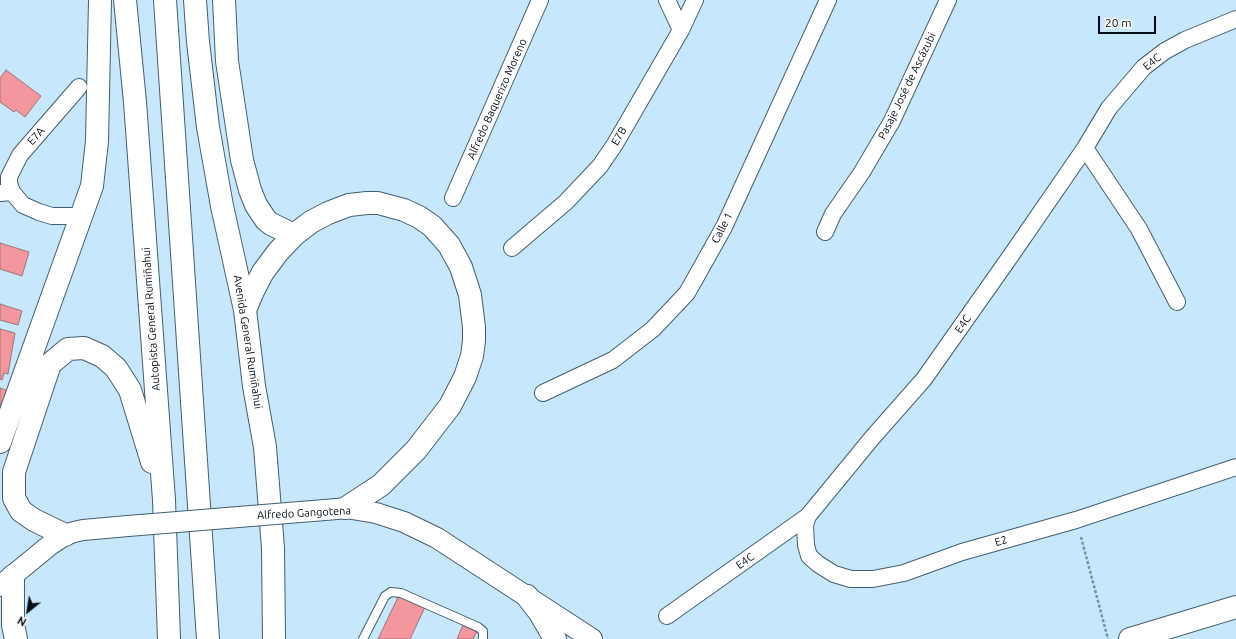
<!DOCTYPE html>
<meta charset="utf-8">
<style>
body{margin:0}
#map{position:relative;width:1236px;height:639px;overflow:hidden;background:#c6e7fc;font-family:Ubuntu,sans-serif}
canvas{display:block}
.north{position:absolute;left:8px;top:591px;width:40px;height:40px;-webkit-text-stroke:3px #fff;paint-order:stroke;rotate:210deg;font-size:11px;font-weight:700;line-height:16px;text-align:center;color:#040e15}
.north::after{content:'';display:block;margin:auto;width:14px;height:18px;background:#040e15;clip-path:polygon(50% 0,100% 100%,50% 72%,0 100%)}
.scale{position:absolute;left:1098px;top:16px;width:58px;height:18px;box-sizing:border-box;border:2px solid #040e15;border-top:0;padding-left:5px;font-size:12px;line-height:14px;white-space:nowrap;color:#040e15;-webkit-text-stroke:3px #fff;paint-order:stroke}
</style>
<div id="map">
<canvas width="1236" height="639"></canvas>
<div class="north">N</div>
<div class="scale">20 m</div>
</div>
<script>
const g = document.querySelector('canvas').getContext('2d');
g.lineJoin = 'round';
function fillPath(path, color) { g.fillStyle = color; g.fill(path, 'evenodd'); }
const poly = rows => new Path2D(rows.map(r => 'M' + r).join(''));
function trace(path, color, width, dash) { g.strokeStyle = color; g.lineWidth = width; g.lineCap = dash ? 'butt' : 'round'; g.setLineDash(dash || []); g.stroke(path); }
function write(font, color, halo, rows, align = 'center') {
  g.font = font + ' Ubuntu,sans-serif'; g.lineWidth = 4; g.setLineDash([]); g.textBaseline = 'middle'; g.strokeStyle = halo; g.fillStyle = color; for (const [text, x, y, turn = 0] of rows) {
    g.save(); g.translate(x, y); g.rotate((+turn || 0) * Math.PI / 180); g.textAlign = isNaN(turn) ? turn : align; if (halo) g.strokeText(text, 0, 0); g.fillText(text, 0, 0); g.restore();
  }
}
const building = poly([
 [6,70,41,96,25,117,16,110,14,112,0,102,0,78,6,70],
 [0,243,29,252,22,276,0,269,0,243],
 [0,304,22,311,18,325,0,320,0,304],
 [0,329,15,333,8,374,4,373,2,380,0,379,0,329],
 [0,388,11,392,0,415,0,388],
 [399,595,425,607,410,639,378,639,399,595],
 [463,625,477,632,473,639,457,639,463,625]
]);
fillPath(building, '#f4969d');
trace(building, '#997677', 1);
const service = poly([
 [363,639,385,596,391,592,401,593,478,627,483,631,483,639]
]);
const minor = poly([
 [667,0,681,30],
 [1085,148,1139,229,1177,302],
 [12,192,9,183,9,177,20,155,79,87],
 [0,193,12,192,23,205,39,212,52,216,81,216],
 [453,198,540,0],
 [825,232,833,214,862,172,892,121,948,0],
 [512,248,566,202,600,166,615,144,681,30,695,0],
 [543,393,613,360,653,329,687,293,724,227,828,0],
 [808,516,805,525,806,545,809,556,818,564,834,574,851,579,873,579,904,573,962,552,1076,520,1236,467],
 [667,616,808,516,872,438,924,379,1012,254,1085,148,1109,108,1144,67,1165,51,1185,40,1236,19]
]);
const tertiary = poly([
 [337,509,346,508,376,513,404,522,437,538,592,639],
 [0,586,50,545,65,535,74,532,83,530,128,526]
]);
const secondary = poly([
 [527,596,540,613,555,639],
 [1130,639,1236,607]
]);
const primary = poly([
 [195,0,198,42,208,127,222,206,245,310,254,386,265,447,273,548,274,639],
 [224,0,227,61,242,160,250,190,256,205,266,220,271,224,294,235],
 [245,310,253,291,263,272,278,252,294,235,311,222,328,213,349,205,367,203,378,203,404,210,419,217,432,226,449,245,461,267,470,295,474,327,474,341,472,356,465,377,450,406,416,450,381,485,346,508]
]);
const trunk = poly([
 [125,0,135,102,164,500,169,639],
 [165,0,208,639],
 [0,442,92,186,97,141,100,0],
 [65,535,34,520,21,511,14,498,14,472,50,364,68,349,84,348,102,356,116,368,130,390,152,462],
 [13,576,13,625,16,639]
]);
trace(service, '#425f71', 10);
trace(minor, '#425f71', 18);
trace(tertiary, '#425f71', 22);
trace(secondary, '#425f71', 24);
trace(primary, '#425f71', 24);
trace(trunk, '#425f71', 24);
trace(poly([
 [1081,537,1108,639]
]), '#7a91a1', 2.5, [3, 2]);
trace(service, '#fff', 8);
trace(minor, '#fff', 16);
trace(tertiary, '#fff', 20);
trace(secondary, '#fff', 22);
trace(primary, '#fff', 22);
trace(trunk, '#fff', 22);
const tertiaryBridge = poly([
 [128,526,337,509]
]);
trace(tertiaryBridge, '#425f71', 22, []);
trace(tertiaryBridge, '#fff', 20);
write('11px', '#040e15', '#fff', [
 ["E4C",1152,62,-39],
 ["Pasaje José de Ascázubi",907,86,-64],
 ["Alfredo Baquerizo Moreno",497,99,-66],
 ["E7A",36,136,-49],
 ["E7B",619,136,-59],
 ["Calle 1",722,228,-63],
 ["Autopista General Rumiñahui",151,319,-94],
 ["E4C",963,324,-55],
 ["Avenida General Rumiñahui",248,342,81],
 ["Alfredo Gangotena",304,513,-3],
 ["E2",1001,541,-16],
 ["E4C",745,561,-35]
]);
</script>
